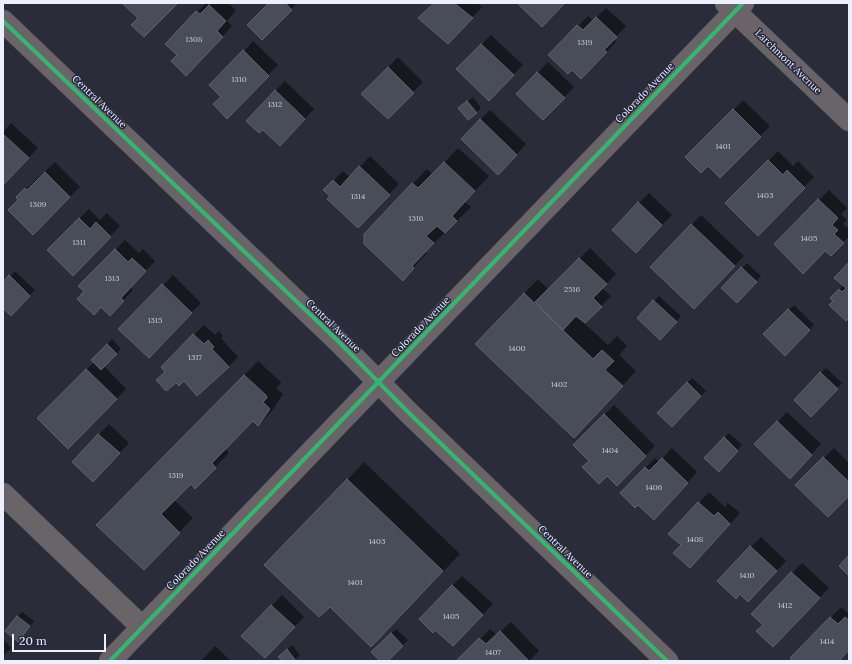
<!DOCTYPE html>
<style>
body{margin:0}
#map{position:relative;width:852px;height:664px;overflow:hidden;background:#2a2d39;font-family:Lora,serif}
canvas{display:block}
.frame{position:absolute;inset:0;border:4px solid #edf0fc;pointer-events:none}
.scale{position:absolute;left:12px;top:634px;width:94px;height:18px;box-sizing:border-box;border:2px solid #edf0fc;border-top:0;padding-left:5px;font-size:12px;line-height:14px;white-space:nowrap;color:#edf0fc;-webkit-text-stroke:3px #24293f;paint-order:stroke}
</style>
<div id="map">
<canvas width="852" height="664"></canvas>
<div class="frame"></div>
<div class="scale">20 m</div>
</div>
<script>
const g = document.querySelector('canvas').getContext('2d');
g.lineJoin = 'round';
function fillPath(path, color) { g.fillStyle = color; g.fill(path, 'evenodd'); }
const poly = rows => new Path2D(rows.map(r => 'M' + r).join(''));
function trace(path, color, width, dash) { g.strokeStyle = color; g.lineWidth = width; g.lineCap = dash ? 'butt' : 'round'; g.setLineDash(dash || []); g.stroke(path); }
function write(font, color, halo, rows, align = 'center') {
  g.font = font + ' Lora,serif'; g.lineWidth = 3; g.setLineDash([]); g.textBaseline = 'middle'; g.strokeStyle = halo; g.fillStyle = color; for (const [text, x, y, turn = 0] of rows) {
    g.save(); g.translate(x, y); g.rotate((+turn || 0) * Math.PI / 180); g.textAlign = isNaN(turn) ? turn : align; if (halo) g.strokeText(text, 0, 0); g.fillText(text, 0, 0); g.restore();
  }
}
fillPath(poly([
 [206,3,210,5,212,3,228,3,236,10,227,21,232,26,196,65,178,55,197,12],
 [270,3,296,4,262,39],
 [435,3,477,3,482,7,448,43],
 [606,8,626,26,614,39,616,42,591,68,572,68,549,55,588,16,593,21],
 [491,35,523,65,489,99,457,69],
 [253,41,278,65,227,117,222,97,244,51],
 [398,57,423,82,388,118,362,94],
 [548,62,574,87,543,119,518,94],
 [285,81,314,109,290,135,275,91],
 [473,97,481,108,476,113,459,108],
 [743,100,770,126,720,176,708,165,687,157],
 [490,110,526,144,508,164,480,120],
 [11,123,38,148,3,184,3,132],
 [458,148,489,176,465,202,471,207,425,252,427,253,403,279,365,234,427,169,433,175],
 [778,151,793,166,798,161,814,177,758,234,726,203],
 [370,156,399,184,368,216,333,181,343,171,350,177],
 [55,162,80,187,33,233,17,197],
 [829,190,847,208,841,214,847,220,843,224,849,229,849,236,831,255,825,250,775,244],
 [649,193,672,215,646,241,639,203],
 [89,209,100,220,107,213,120,226,73,274,48,250],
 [701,215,744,256,704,298,691,225],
 [125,240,139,253,143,249,155,261,130,287,133,290,110,315,80,286],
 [590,248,616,274,602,288,611,296,584,323,608,345,617,336,627,346,619,355,636,371,588,423,476,344,538,279,549,290],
 [747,263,761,276,737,301,723,288],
 [849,264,849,317,831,298,844,285],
 [15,271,35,290,11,315,3,307,3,283],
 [173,275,201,303,149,356,120,329],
 [659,296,681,316,665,334,638,318],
 [794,305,814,325,785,354,765,334],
 [204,325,215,335,219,331,223,336,221,338,238,357,228,367,184,380,166,372,162,367],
 [112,339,121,349,104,366,126,389,68,448,39,418,94,362,92,360],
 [258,361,280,381,281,383,276,388,283,394,272,411,258,425,253,420,225,448,229,453,195,487,191,483,174,500,193,518,144,568,97,525],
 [826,368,842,383,811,416,795,400],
 [692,378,706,391,672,426,659,413],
 [614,405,655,446,617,484,574,445],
 [787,412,821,444,800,467,756,444],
 [109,424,129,443,103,471,73,462],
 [729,433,742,445,719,470,705,458],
 [672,448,697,472,664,509,638,504,621,493,655,458,659,462],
 [834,448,849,463,849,495,797,485],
 [364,462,460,554,388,628,330,606,347,480],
 [709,492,725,507,728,503,740,513,700,557,670,534],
 [761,537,786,561,758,591,740,593,751,547],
 [802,563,829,588,783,636,764,625,752,614],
 [462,576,493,604,453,645,452,586],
 [282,595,304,617,275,647,243,636],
 [841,607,849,614,849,649,838,661,794,661,791,658],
 [22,612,34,621,23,635,17,617],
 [511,622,539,651,529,661,458,661,490,629,497,635],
 [396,629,408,640,387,661,381,661,372,652],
 [3,639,11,648,3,656],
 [292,645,300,655,293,661,283,661,284,652],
 [215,646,231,661,201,661]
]), '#0007');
const building = poly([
 [125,3,178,3,144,37,131,25,138,18,123,4,125,3],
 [269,3,285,3,292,10,262,40,247,25,269,3],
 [434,3,454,3,473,18,448,44,418,18,434,3],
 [517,3,565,3,542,27,517,3],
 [209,5,226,21,217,31,223,37,186,76,171,61,177,55,165,44,196,11,200,14,209,5],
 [596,17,617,37,604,50,607,52,581,79,572,70,568,74,548,55,577,25,583,30,596,17],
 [481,44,514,75,489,101,456,69,481,44],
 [243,50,269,76,227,119,213,104,221,97,209,85,243,50],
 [388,67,414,93,388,119,361,94,388,67],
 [537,72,565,98,543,120,516,94,537,72],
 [275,90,305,119,280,146,263,130,259,133,246,121,275,90],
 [467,101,477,113,468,120,458,108,467,101],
 [733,109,761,137,720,178,708,166,701,173,685,157,733,109],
 [480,119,517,155,498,175,461,139,480,119],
 [3,134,29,158,3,185,3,134],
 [768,160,783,175,787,170,805,188,758,236,725,203,768,160],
 [444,162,475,191,452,216,457,221,445,233,437,226,426,236,434,243,412,266,414,268,403,281,364,244,364,234,412,183,418,188,444,162],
 [359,166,390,195,358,228,327,199,330,196,323,190,333,180,340,187,359,166],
 [45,172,70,197,33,235,8,210,18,200,16,197,25,188,27,190,45,172],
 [818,199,838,218,832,225,838,230,834,234,844,243,831,256,825,251,803,274,774,244,818,199],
 [638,202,662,225,636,253,612,230,638,202],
 [79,218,90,229,96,222,111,237,73,276,47,250,79,218],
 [691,224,735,266,694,309,650,267,691,224],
 [115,249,128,262,132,258,146,271,121,298,124,301,110,316,101,307,94,315,77,299,84,291,78,286,115,249],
 [579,258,607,284,593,298,602,307,585,323,576,316,563,330,535,302,579,258],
 [849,262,849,318,846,321,829,305,833,301,830,298,839,289,842,292,846,288,834,278,849,262],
 [741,267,757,282,737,303,721,288,741,267],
 [9,275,30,296,11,316,3,308,3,282,9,275],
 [162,284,192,313,149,358,118,329,162,284],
 [524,293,593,359,602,350,614,361,605,370,623,386,574,438,475,344,524,293],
 [653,300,677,322,660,340,637,318,653,300],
 [788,309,810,330,785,356,763,334,788,309],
 [193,334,204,344,208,340,214,347,212,349,229,367,197,396,184,381,179,386,176,383,166,391,156,380,165,372,161,367,193,334],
 [107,344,117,354,101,370,91,360,107,344],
 [86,369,117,399,68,449,37,418,86,369],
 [820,372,838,389,811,417,794,400,820,372],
 [244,375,266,395,267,398,263,402,270,409,258,426,253,421,212,463,216,468,195,489,191,484,161,514,180,533,144,570,96,525,244,375],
 [687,382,701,396,672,427,657,413,687,382],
 [604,414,646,456,617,486,607,476,599,484,582,467,589,461,573,445,604,414],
 [777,421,812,455,790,479,754,444,777,421],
 [98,434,120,453,93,482,72,462,98,434],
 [724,437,738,451,719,472,704,458,724,437],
 [823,457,849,482,849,496,828,517,795,485,823,457],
 [662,458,688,483,654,520,638,505,635,508,620,493,645,467,649,471,662,458],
 [347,479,443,571,371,647,330,607,319,617,264,565,347,479],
 [698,502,714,516,718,512,730,524,690,568,673,553,681,545,668,534,698,502],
 [750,546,777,571,748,602,740,594,736,599,717,581,750,546],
 [849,555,849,576,839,566,849,555],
 [791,572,820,598,773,647,756,631,763,625,751,614,791,572],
 [452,585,483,615,453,646,435,630,433,633,419,619,452,585],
 [271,605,295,627,265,658,241,636,271,605],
 [17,616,30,626,18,642,5,631,17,616],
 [830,617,838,624,845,617,849,620,849,650,839,661,793,661,790,658,830,617],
 [500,631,529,661,456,661,479,638,486,644,500,631],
 [391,633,403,646,388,661,380,661,371,652,391,633],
 [287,649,296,661,282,661,278,657,287,649]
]);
fillPath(building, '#494c59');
trace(building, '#60636e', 1);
const minor = poly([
 [726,3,849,120],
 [3,21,339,342,409,413,667,661],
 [3,494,142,627],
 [110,661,743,3]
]);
trace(minor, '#474953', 23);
trace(minor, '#6a6468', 22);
trace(poly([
 [3,21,339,342,409,413,667,661],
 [110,661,743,3]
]), '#33b770', 4);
write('8px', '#c4c7d3', null, [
 ["1308",194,40],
 ["1319",585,43],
 ["1310",239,80],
 ["1312",275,105],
 ["1401",723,147],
 ["1403",765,196],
 ["1314",358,197],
 ["1309",38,205],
 ["1316",416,219],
 ["1405",809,239],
 ["1311",79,243],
 ["1313",112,279],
 ["2516",572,290],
 ["1315",155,321],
 ["1400",517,349],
 ["1317",195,358],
 ["1402",559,385],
 ["1404",610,451],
 ["1319",176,476],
 ["1406",654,488],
 ["1408",695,540],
 ["1403",377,542],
 ["1410",747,576],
 ["1401",355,583],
 ["1412",785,606],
 ["1405",451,617],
 ["1414",827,642],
 ["1407",493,653]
]);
write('10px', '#edf0fc', '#24293f', [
 ["Larchmont Avenue",788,62,44],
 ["Colorado Avenue",645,93,-46],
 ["Central Avenue",99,102,44],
 ["Central Avenue",333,326,44],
 ["Colorado Avenue",421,327,-46],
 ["Central Avenue",565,552,44],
 ["Colorado Avenue",196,560,-46]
]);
</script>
